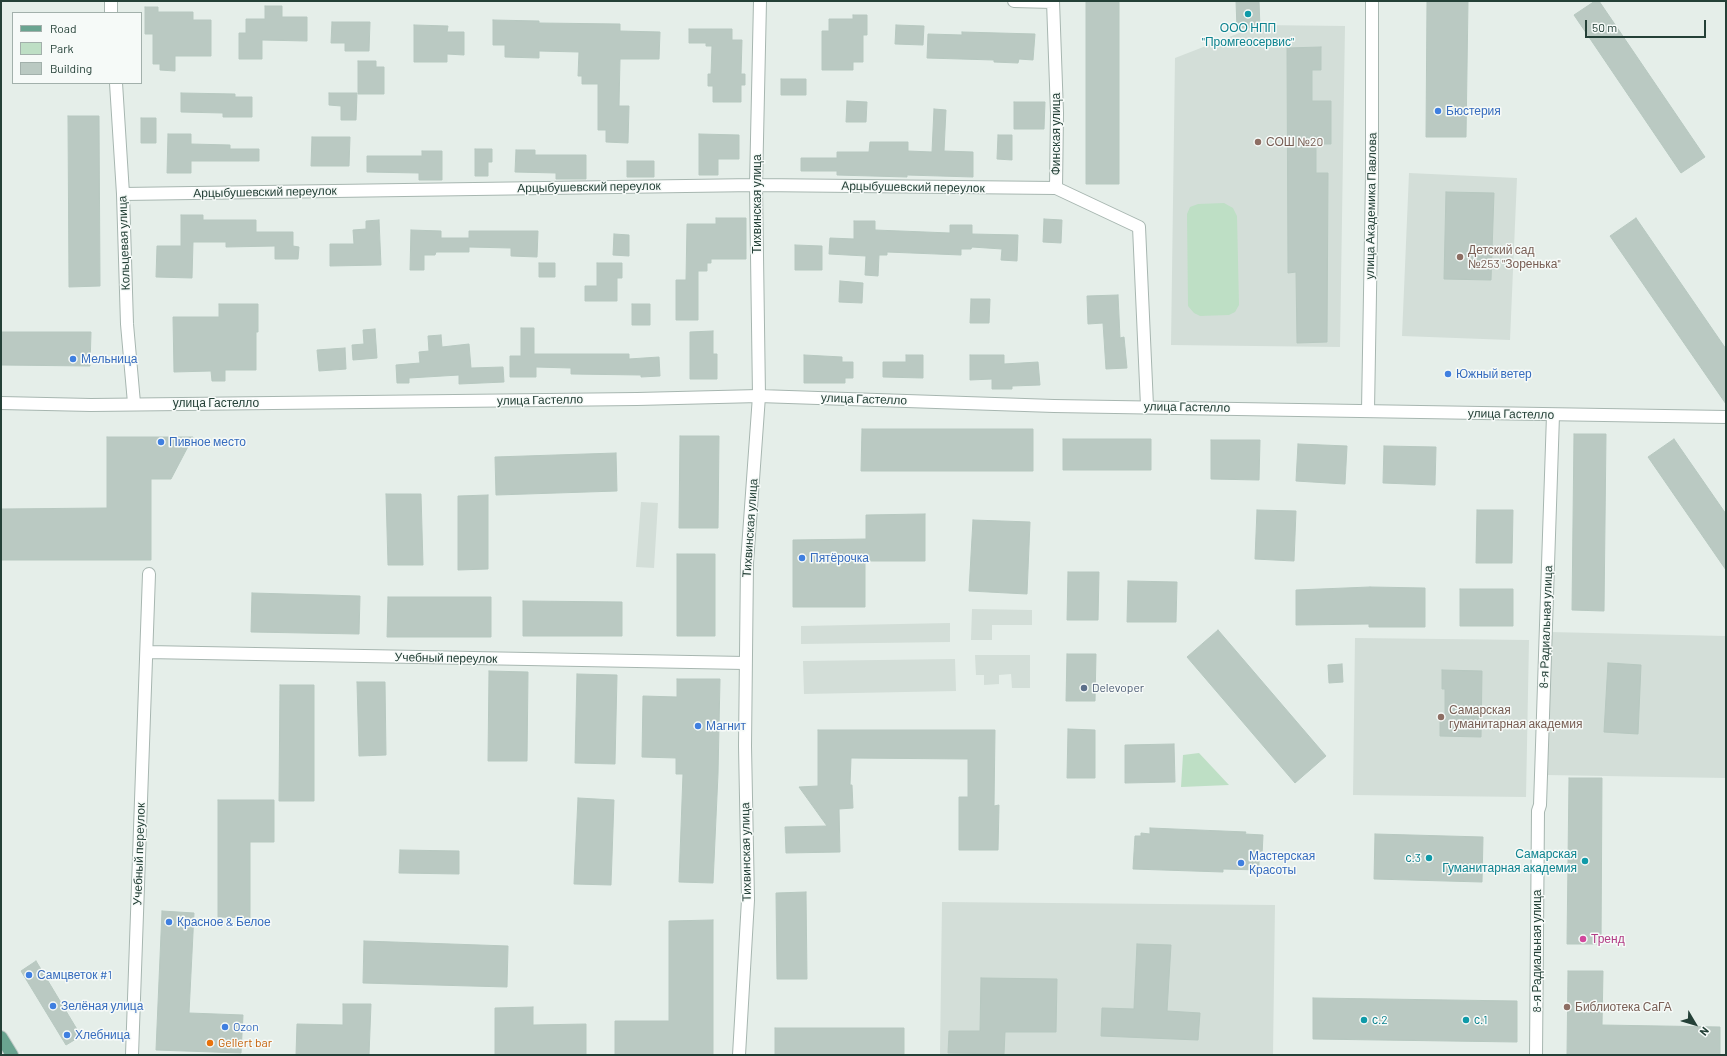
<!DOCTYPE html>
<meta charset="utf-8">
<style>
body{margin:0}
#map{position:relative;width:1727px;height:1056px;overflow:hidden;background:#e5eee9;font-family:Barlow,sans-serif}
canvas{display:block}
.frame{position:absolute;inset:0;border:2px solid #244037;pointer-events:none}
.legend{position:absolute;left:12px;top:12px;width:130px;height:72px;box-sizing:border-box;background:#f6faf8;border:1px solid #a2b0ab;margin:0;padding:5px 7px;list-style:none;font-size:12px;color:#244037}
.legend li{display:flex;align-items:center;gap:8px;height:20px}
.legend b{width:20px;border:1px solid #a2b0ab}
.north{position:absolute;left:1675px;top:1004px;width:40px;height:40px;-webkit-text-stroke:3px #f6faf8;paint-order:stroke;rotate:128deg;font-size:11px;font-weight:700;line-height:16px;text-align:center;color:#244037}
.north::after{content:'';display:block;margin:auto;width:14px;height:18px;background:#244037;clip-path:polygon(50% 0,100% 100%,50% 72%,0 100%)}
.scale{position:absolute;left:1585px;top:20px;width:121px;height:18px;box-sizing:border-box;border:2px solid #244037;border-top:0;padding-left:5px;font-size:12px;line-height:14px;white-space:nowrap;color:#244037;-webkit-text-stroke:3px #f6faf8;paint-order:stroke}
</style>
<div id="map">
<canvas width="1727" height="1056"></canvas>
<div class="frame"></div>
<ul class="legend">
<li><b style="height:5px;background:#6aa490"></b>Road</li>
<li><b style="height:11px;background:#bedfc5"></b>Park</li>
<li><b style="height:11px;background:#bac9c2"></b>Building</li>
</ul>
<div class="north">N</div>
<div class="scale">50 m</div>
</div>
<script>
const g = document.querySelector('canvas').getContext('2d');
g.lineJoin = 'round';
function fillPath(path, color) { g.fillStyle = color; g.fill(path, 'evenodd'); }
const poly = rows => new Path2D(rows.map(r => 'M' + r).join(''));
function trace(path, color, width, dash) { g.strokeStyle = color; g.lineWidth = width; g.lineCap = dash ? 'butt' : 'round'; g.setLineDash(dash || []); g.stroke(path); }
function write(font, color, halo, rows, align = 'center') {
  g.font = font + ' Barlow,sans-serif'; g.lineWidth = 3; g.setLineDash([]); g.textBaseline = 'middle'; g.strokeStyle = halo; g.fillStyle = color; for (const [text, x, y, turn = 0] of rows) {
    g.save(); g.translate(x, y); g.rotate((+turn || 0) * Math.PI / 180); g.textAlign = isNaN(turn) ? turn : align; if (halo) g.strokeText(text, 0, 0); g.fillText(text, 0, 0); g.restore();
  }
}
fillPath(poly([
 [1260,25,1345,26,1340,347,1171,345,1175,58],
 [1409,173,1517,178,1510,340,1402,336],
 [641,502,658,503,654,568,636,567],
 [972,609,1032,610,1032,625,992,625,992,640,971,640],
 [950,623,950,642,801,644,801,626],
 [1549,632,1726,636,1726,778,1546,775],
 [1355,638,1529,640,1526,797,1353,795],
 [975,655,1030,655,1030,688,1012,688,1011,674,999,675,999,684,984,685,984,675,976,675],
 [955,659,956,691,804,694,803,661],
 [942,902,1275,905,1273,1055,940,1055]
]), '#d3ded8');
fillPath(poly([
 [1224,203,1233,208,1237,216,1239,305,1235,312,1229,315,1200,316,1194,313,1188,306,1187,214,1190,207,1198,204],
 [1199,753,1229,785,1181,787,1183,755]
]), '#bedfc5');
const building = poly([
 [1086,1,1119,1,1119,184,1086,184,1086,1],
 [1236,1,1259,1,1260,28,1237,28,1236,1],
 [1427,1,1468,1,1466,137,1426,137,1427,1],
 [1595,1,1599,1,1705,157,1681,173,1574,15,1595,1],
 [265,6,282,6,282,17,307,17,307,41,262,40,262,59,239,59,239,33,246,33,246,19,265,19,265,6],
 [145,7,158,7,158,12,193,12,193,20,211,20,211,56,175,56,175,71,160,70,160,64,153,64,153,34,145,34,145,7],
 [853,15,867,15,867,35,863,35,863,62,853,62,853,70,822,70,822,31,829,31,829,19,853,19,853,15],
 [493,20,539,21,539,23,620,24,620,31,660,32,659,59,620,59,619,106,629,106,628,143,606,142,606,130,598,130,598,84,582,84,582,76,578,76,579,52,539,51,539,58,505,57,505,45,493,45,493,20],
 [332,22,370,22,369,51,345,51,345,43,331,43,332,22],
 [414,25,448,26,447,32,464,32,464,55,447,54,447,62,414,62,414,25],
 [896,25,924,26,923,45,895,44,896,25],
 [689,29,732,29,732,40,742,40,741,74,745,74,745,85,741,85,741,102,713,102,713,86,708,86,708,74,711,74,712,46,706,46,706,43,689,43,689,29],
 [962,32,1035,34,1033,60,1019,59,1018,63,994,62,994,60,927,58,928,34,962,35,962,32],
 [1321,47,1321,70,1312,70,1312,101,1331,101,1331,144,1316,144,1316,173,1328,173,1327,342,1297,343,1296,272,1288,273,1287,48,1321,47],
 [358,61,376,61,376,67,384,67,384,94,358,94,358,61],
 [781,79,806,79,806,95,781,95,781,79],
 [181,93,235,94,235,97,252,97,252,117,223,117,223,113,181,112,181,93],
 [329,93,357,93,356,120,341,120,341,106,329,105,329,93],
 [847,101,867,102,866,122,846,122,847,101],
 [1014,102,1045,102,1044,129,1014,129,1014,102],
 [934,109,946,110,944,151,973,152,973,177,907,175,907,177,837,175,837,171,801,171,801,158,837,158,837,152,869,152,870,142,908,142,908,151,932,152,934,109],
 [68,116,99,116,100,286,69,287,68,116],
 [141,118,156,118,156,143,141,143,141,118],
 [168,134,191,134,191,144,230,145,230,149,259,149,259,161,191,161,191,173,167,173,168,134],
 [699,134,739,135,739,159,718,159,718,175,699,175,699,134],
 [998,135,1012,135,1012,160,997,159,998,135],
 [312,137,350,137,349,166,311,166,312,137],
 [475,149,492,149,492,162,488,162,488,176,475,176,475,149],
 [516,150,535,150,535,155,586,155,586,179,556,179,556,173,515,172,516,150],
 [422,151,442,151,442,180,419,180,419,173,367,172,367,156,422,156,422,151],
 [627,161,654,161,654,177,627,177,627,161],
 [1446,192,1494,193,1491,280,1444,279,1446,192],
 [181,215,203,215,203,220,256,220,256,232,293,232,293,246,299,247,298,259,275,259,275,246,226,247,226,242,193,242,192,278,156,277,157,246,181,246,181,215],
 [716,218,746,218,746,259,711,259,711,263,707,263,707,271,698,271,698,320,676,320,676,280,686,280,687,224,716,224,716,218],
 [1636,218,1726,349,1726,404,1610,236,1636,218],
 [1044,219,1062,220,1061,243,1043,242,1044,219],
 [379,220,381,265,330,266,330,244,354,244,353,230,366,229,366,221,379,220],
 [854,221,875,221,875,230,950,233,950,225,972,225,972,234,1018,235,1017,261,1001,260,1002,249,972,247,971,249,961,249,961,255,887,252,887,255,879,255,878,276,865,275,866,256,829,254,830,238,854,239,854,221],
 [411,230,441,231,441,238,469,238,469,231,538,231,537,257,511,256,511,248,469,247,469,252,436,252,435,255,424,255,424,270,410,270,411,230],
 [614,234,629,235,629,256,613,255,614,234],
 [795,245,822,246,822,270,795,270,795,245],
 [539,263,555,263,555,277,539,277,539,263],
 [597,263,622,263,622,278,617,278,617,301,585,301,585,286,597,286,597,263],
 [840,281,863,283,862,303,839,302,840,281],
 [1118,295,1120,338,1124,337,1127,368,1106,369,1103,323,1088,324,1087,296,1118,295],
 [971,299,990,299,989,323,970,323,971,299],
 [219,304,258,304,258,332,256,332,256,370,225,370,225,381,212,381,211,371,174,372,173,317,219,317,219,304],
 [632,304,650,304,650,325,632,325,632,304],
 [521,328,534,328,534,354,629,354,629,359,659,357,660,376,641,377,641,375,571,374,571,368,536,367,536,377,510,377,510,356,521,356,521,328],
 [375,329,377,358,353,360,352,345,364,344,363,330,375,329],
 [713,331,713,354,717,354,717,379,690,379,690,332,713,331],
 [1,332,91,332,90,366,1,365,1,332],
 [441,335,442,347,469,344,471,368,503,367,504,382,459,384,459,375,409,378,409,383,397,383,396,365,420,363,419,352,429,351,428,336,441,335],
 [345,348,346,369,319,371,317,350,345,348],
 [804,355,842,357,842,362,853,362,853,378,845,378,845,383,804,383,804,355],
 [906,355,923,355,923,378,883,377,883,362,906,362,906,355],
 [970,355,1004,355,1004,364,1038,362,1040,385,1012,386,1012,389,992,389,992,379,970,380,970,355],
 [862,429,1033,429,1033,471,861,471,862,429],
 [1574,434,1606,434,1604,611,1572,610,1574,434],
 [680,436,719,436,718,528,679,528,680,436],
 [107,437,193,437,171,479,151,479,151,560,1,560,1,509,107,508,107,437],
 [1063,439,1151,439,1151,470,1063,470,1063,439],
 [1674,439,1726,514,1726,570,1648,457,1674,439],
 [1211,440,1260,440,1259,480,1211,479,1211,440],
 [1298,444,1347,446,1345,484,1296,481,1298,444],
 [1384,446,1436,447,1435,485,1383,483,1384,446],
 [616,453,617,491,496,495,495,457,616,453],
 [386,494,421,494,423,565,388,565,386,494],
 [488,495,488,569,458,570,458,496,488,495],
 [1257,510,1296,511,1294,561,1255,559,1257,510],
 [1477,510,1513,510,1512,563,1476,563,1477,510],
 [925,514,925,561,865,561,865,607,793,607,793,540,866,539,866,515,925,514],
 [973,520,1030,522,1027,594,969,591,973,520],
 [677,554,715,554,715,636,677,636,677,554],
 [1068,572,1099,572,1098,620,1067,620,1068,572],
 [1128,581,1177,582,1176,622,1127,622,1128,581],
 [1370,587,1425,588,1425,627,1369,627,1369,624,1296,625,1296,590,1370,587],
 [1460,589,1513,589,1513,626,1460,626,1460,589],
 [252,593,360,596,359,634,251,632,252,593],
 [388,597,491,597,491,637,387,637,388,597],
 [523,601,622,602,622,636,523,636,523,601],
 [1218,630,1326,756,1295,783,1187,657,1218,630],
 [1067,654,1096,654,1095,701,1066,701,1067,654],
 [1608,663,1641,665,1638,734,1604,732,1608,663],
 [1342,664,1343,682,1329,683,1328,665,1342,664],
 [1442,670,1482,671,1481,737,1440,736,1440,717,1445,717,1445,689,1442,689,1442,670],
 [489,671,528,672,527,761,488,761,489,671],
 [577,674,617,675,615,764,575,763,577,674],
 [677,679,720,679,718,774,713,883,679,882,683,774,676,774,676,758,642,757,643,696,677,697,677,679],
 [357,682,385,682,386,755,359,756,357,682],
 [280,685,314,685,314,801,279,801,280,685],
 [1068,729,1095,730,1095,778,1067,778,1068,729],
 [818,730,995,730,994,806,999,805,998,850,959,850,959,797,968,797,968,759,851,758,850,785,852,785,853,808,839,809,840,852,786,853,785,827,827,826,799,787,818,786,818,730],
 [1174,744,1175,782,1125,783,1125,745,1174,744],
 [1569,778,1602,778,1601,944,1567,944,1569,778],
 [578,798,614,800,611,885,574,884,578,798],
 [218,800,274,800,274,842,250,842,250,918,218,917,218,800],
 [1150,828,1246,832,1245,834,1263,835,1262,855,1259,855,1259,870,1223,869,1223,872,1133,869,1135,836,1141,836,1141,833,1150,834,1150,828],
 [1375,834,1483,837,1482,882,1374,879,1375,834],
 [400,850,459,851,459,874,399,873,400,850],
 [806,892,807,979,777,979,776,893,806,892],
 [162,911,194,913,189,1013,243,1015,241,1053,156,1050,162,911],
 [713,920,713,1055,615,1055,615,1021,669,1021,669,921,713,920],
 [364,941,508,946,507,987,363,983,364,941],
 [1137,944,1171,945,1167,1011,1200,1013,1198,1040,1101,1036,1102,1008,1134,1009,1137,944],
 [36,961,81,1036,66,1045,21,971,36,961],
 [1568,971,1603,971,1602,1025,1720,1027,1720,1055,1567,1055,1568,971],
 [981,978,1057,979,1056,1032,1005,1032,1004,1054,948,1053,949,1031,980,1031,981,978],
 [1313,998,1517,1001,1517,1042,1313,1039,1313,998],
 [343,1004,371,1004,369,1055,296,1055,297,1024,343,1025,343,1004],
 [533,1007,533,1025,586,1024,586,1055,495,1055,495,1008,533,1007],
 [775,1028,904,1028,904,1055,775,1055,775,1028]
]);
fillPath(building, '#bac9c2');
trace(building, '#b7c8c0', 1);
const minor = poly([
 [111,1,111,13],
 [1014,1,1053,2],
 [1053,1,1057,113,1056,188,1139,227,1147,406],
 [116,83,123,194,127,324,134,403],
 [123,194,756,185,1056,188],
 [759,396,756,185,760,1],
 [1368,410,1372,176,1372,1],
 [147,652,745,663],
 [132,1055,149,574],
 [1536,1055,1538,811,1540,805,1553,415]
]);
const tertiary = poly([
 [1,403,91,405,637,399,759,396,1054,406,1726,417],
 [739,1055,748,900,745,746,747,563,759,396]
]);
const primary = poly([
 [1,1037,12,1055]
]);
trace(minor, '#a7b6b0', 14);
trace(tertiary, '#a7b6b0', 14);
trace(primary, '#c2cac7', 14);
trace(minor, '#fff', 12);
trace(tertiary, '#fff', 12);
trace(primary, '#6aa490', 12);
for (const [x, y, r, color] of [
 [1248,14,4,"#0f9aa8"],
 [1438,111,4,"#3f7fe0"],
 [1258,142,4,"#8d6e63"],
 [1460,257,4,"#8d6e63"],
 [73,359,4,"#3f7fe0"],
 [1448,374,4,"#3f7fe0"],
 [161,442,4,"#3f7fe0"],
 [802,558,4,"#3f7fe0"],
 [1084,688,4,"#5c6f8a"],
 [1441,717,4,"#8d6e63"],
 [698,726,4,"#3f7fe0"],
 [1429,858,4,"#0f9aa8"],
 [1585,861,4,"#0f9aa8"],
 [1241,863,4,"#3f7fe0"],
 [169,922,4,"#3f7fe0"],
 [1583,939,4,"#d1479c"],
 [29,975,4,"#3f7fe0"],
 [53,1006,4,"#3f7fe0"],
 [1567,1007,4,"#8d6e63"],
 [1364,1020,4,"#0f9aa8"],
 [1466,1020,4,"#0f9aa8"],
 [225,1027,4,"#3f7fe0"],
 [67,1035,4,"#3f7fe0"],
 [210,1043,4,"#e8710a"]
]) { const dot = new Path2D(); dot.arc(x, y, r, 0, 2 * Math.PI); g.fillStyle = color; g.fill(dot); trace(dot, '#f6faf8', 1.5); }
write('12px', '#0d838f', '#f6faf8', [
 ["ООО НПП",1248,28,"center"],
 ["\"Промгеосервис\"",1248,42,"center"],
 ["Самарская",1577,854],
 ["Гуманитарная академия",1577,868],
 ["с.3",1421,858],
 ["с.2",1372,1020,"left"],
 ["с.1",1474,1020,"left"]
], 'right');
write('12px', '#366cbe', '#f6faf8', [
 ["Бюстерия",1446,111],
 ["Мельница",81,359],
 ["Южный ветер",1456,374],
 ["Пивное место",169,442],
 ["Пятёрочка",810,558],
 ["Магнит",706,726],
 ["Мастерская",1249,856],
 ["Красоты",1249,870],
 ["Красное & Белое",177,922],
 ["Самцветок #1",37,975],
 ["Зелёная улица",61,1006],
 ["Ozon",233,1027],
 ["Хлебница",75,1035]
], 'left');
write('12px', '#244037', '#f6faf8', [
 ["Финская улица",1056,134,-90],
 ["Арцыбушевский переулок",589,187,-1],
 ["Арцыбушевский переулок",913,187,1],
 ["Арцыбушевский переулок",265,192,-1],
 ["Тихвинская улица",757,204,-90],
 ["улица Академика Павлова",1371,206,-89],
 ["Кольцевая улица",124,243,-92],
 ["улица Гастелло",864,399,2],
 ["улица Гастелло",540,400,-1],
 ["улица Гастелло",216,403],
 ["улица Гастелло",1187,407,1],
 ["улица Гастелло",1511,414,1],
 ["Тихвинская улица",750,528,-86],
 ["8-я Радиальная улица",1546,627,-88],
 ["Учебный переулок",446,658,1],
 ["Тихвинская улица",746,852,-91],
 ["Учебный переулок",139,854,-88],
 ["8-я Радиальная улица",1537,951,-90]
]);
write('12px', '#785e54', '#f6faf8', [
 ["СОШ №20",1266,142],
 ["Детский сад",1468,250],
 ["№253 \"Зоренька\"",1468,264],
 ["Самарская",1449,710],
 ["гуманитарная академия",1449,724],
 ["Библиотека СаГА",1575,1007]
], 'left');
write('12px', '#4e5e75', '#f6faf8', [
 ["Delevoper",1092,688]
], 'left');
write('12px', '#b23c85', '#f6faf8', [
 ["Тренд",1591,939]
], 'left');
write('12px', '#c56008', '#f6faf8', [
 ["Gellert bar",218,1043]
], 'left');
</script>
